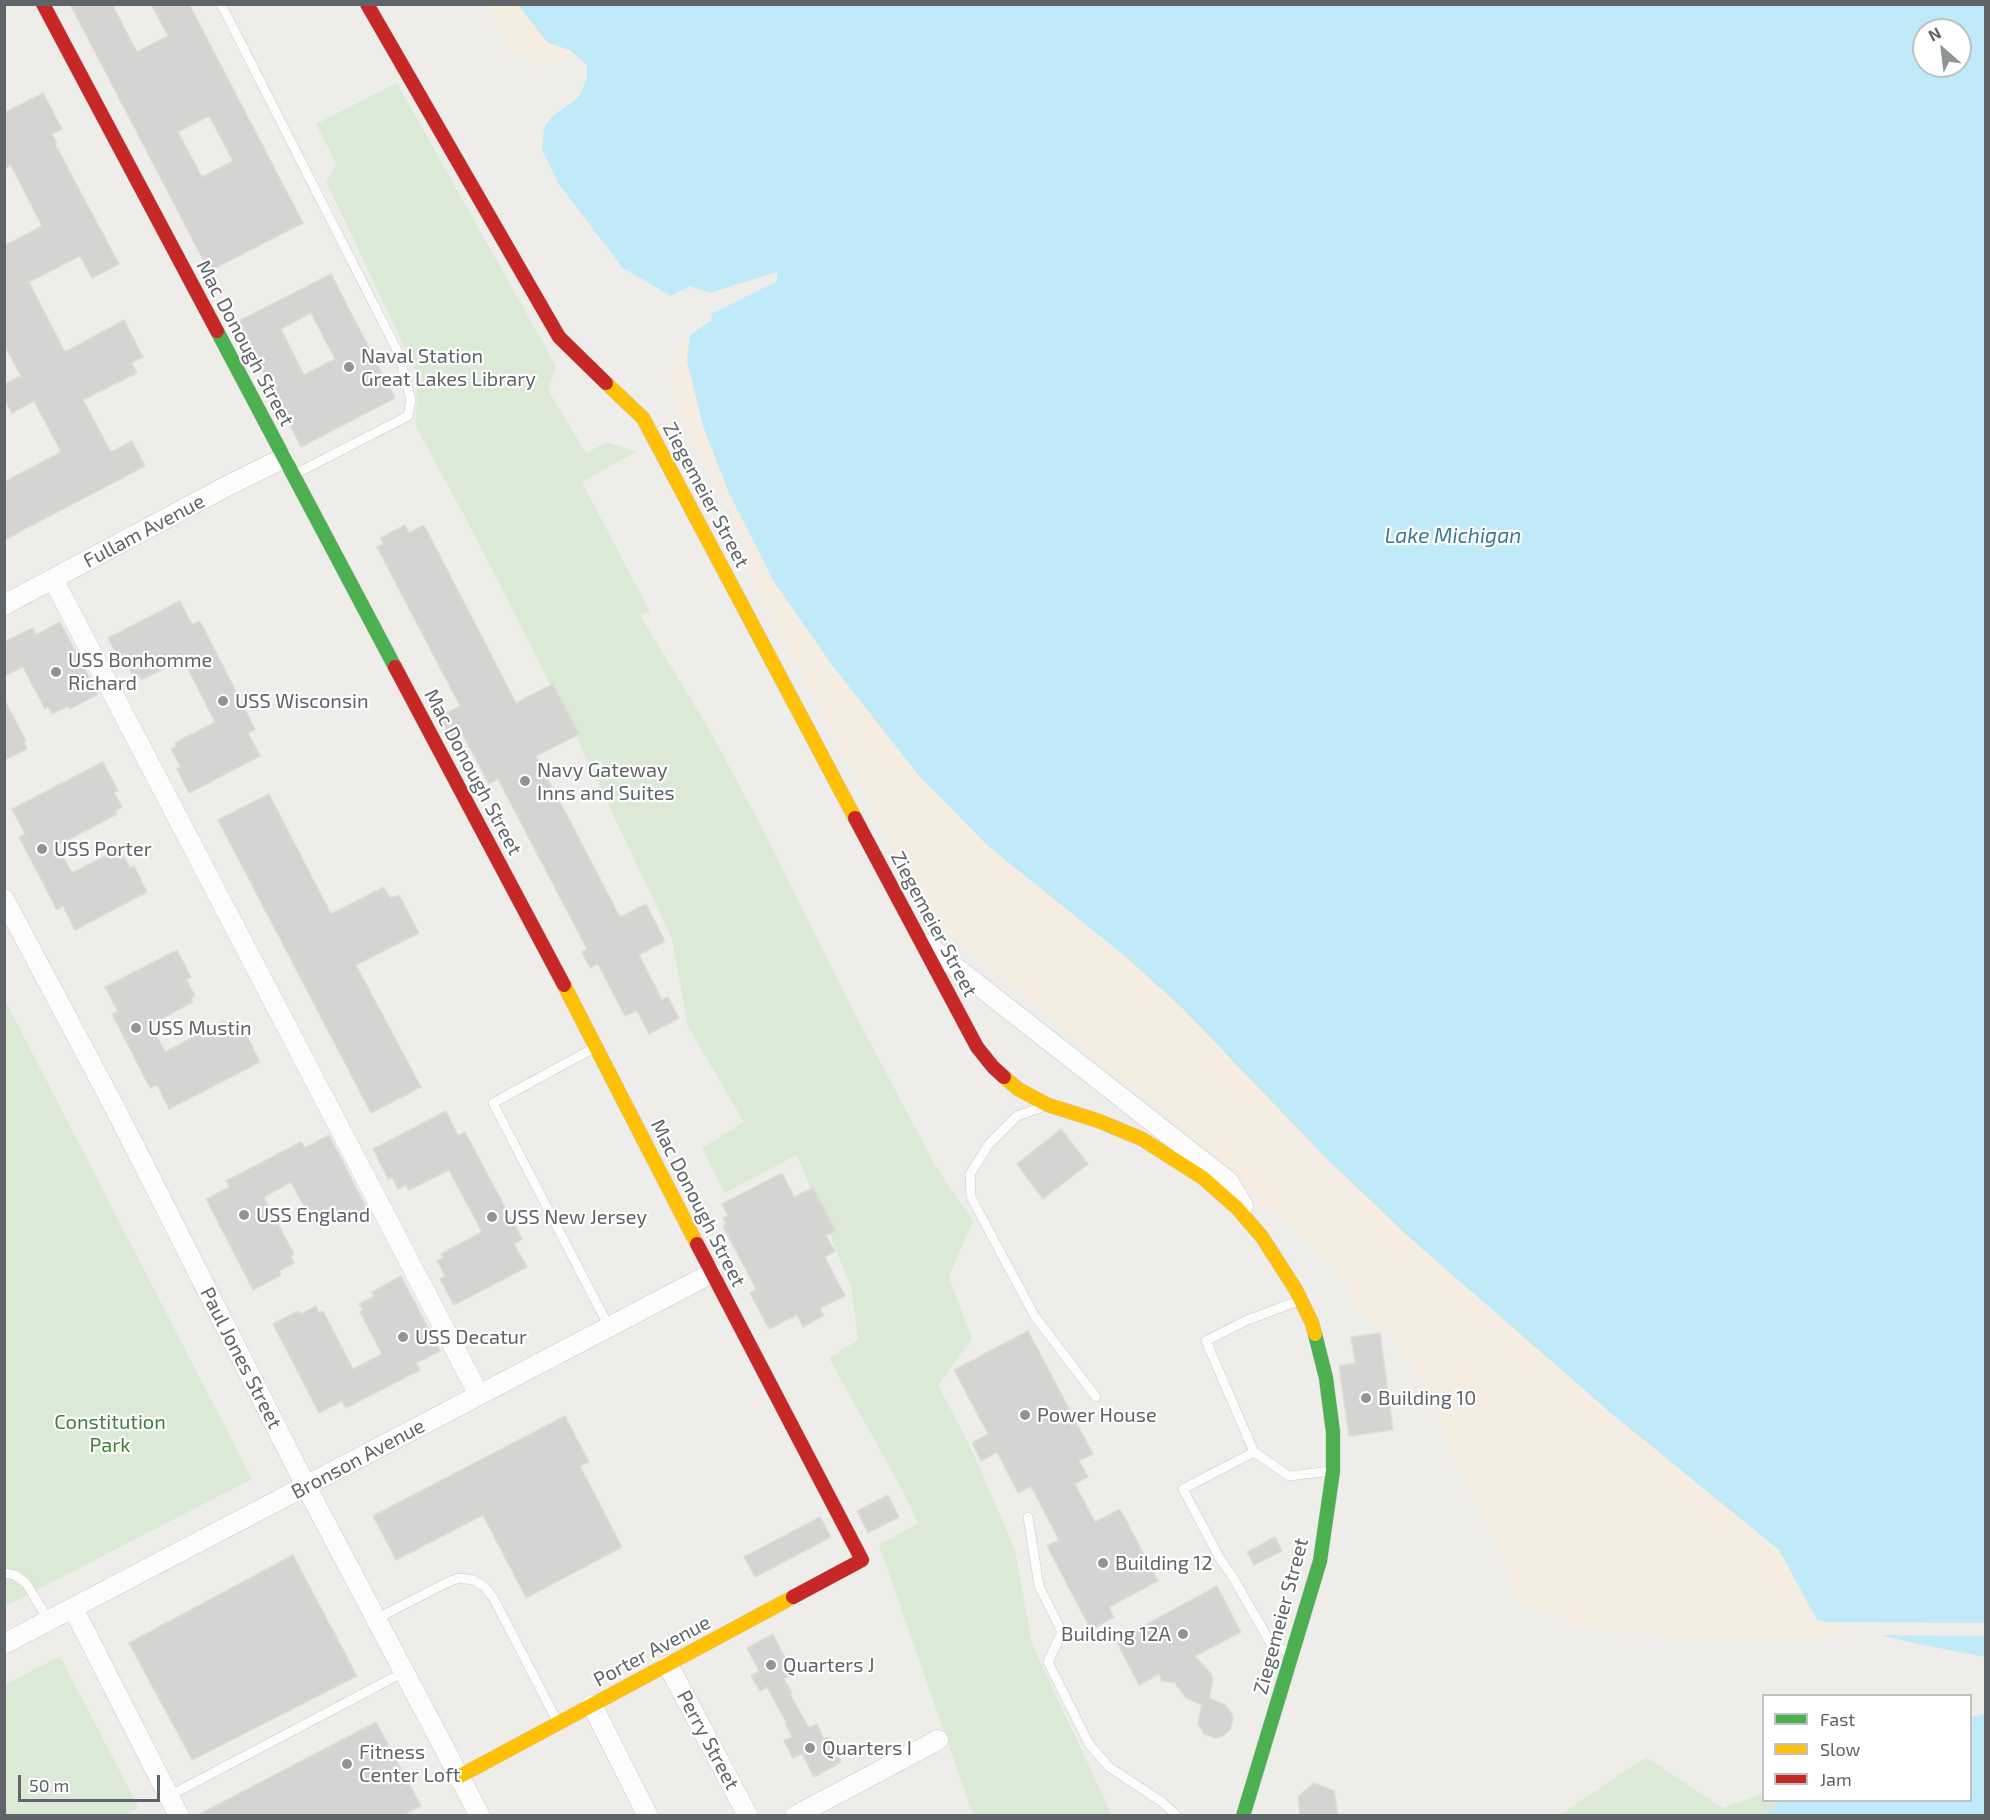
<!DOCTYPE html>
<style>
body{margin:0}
#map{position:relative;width:1990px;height:1820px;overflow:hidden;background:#efedea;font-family:"Exo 2",sans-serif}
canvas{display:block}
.frame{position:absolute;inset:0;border:6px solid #5f6468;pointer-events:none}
.legend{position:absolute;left:1762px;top:1694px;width:210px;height:108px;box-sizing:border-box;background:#fff;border:2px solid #bfc1c3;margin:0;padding:8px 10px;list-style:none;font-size:18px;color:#5f6468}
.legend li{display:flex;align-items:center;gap:12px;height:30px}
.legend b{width:30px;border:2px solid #bfc1c3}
.north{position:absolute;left:1912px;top:18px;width:60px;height:60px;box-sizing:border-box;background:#fff;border:2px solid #bfc1c3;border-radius:50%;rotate:332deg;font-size:16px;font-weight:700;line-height:24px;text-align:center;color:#5f6468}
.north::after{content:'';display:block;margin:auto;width:21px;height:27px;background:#919496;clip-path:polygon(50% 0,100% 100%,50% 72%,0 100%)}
.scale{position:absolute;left:18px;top:1775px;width:142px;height:27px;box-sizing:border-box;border:3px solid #5f6468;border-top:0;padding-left:8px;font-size:18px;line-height:21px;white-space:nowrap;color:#5f6468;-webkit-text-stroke:4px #fff;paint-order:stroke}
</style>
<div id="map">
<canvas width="1990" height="1820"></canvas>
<div class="frame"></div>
<ul class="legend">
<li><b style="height:8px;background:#4caf50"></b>Fast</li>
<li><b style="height:8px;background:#ffc107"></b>Slow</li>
<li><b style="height:8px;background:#c62828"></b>Jam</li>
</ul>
<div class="north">N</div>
<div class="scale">50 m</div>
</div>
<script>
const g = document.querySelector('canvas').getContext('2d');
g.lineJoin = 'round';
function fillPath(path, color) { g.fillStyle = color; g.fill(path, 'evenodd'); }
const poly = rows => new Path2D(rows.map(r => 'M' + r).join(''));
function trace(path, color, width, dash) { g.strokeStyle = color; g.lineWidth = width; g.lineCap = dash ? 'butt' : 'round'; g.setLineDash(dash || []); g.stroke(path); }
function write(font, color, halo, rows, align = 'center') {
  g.font = font + ' "Exo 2",sans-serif'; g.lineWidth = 4.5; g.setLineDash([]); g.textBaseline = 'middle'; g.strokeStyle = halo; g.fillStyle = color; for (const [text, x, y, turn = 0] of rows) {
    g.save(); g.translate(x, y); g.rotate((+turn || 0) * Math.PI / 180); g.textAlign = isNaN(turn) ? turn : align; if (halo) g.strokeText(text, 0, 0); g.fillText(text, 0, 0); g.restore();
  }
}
fillPath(poly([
 [397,83,556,366,548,390,586,453,607,442,636,452,582,482,650,612,640,615,710,731,766,835,854,1012,936,1167,973,1221,949,1277,972,1339,938,1385,970,1446,1015,1550,1032,1644,1112,1815,973,1815,879,1545,918,1523,899,1484,829,1358,858,1340,851,1287,797,1155,725,1193,702,1148,744,1122,688,1027,672,939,571,726,472,530,416,427,417,374,326,181,337,165,316,124],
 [5,1000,252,1479,4,1607],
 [60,1656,139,1808,124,1815,5,1815,5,1685],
 [1985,1714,1985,1815,1558,1816,1646,1757,1723,1808,1763,1793,1764,1800,1970,1800,1971,1717]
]), '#dbead6');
fillPath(poly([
 [487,5,595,5,612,34,569,56,540,66,513,53],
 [726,313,1985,1657,1872,1633,1711,1641,1585,1628,1520,1604,1507,1566,1444,1438,1445,1434,1419,1373,1391,1336,1369,1322,1354,1303,1350,1287,1335,1266,1166,1113,1093,1058,1062,1027,930,918,742,559,746,546,676,405,671,374,675,344]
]), '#f5ede1');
fillPath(poly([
 [518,5,1985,5,1985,1657,1918,1644,1817,1620,1779,1550,1612,1414,1410,1238,1326,1158,1182,1008,1126,957,988,846,920,777,832,665,774,582,728,491,703,426,687,360,690,335,712,320,711,314,777,281,777,272,709,293,690,286,671,296,623,268,558,183,542,149,544,128,551,117,578,98,587,79,587,65,570,50,548,43],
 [1924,30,1960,30,1960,66,1924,66],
 [1985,1714,1985,1815,1764,1815,1781,1801,1970,1800,1971,1717]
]), '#c0eaf7');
fillPath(poly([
 [1816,1622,1985,1623,1985,1636,1866,1635]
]), '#efedea');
const building = poly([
 [70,4,112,4,137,52,168,36,151,4,189,4,303,223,209,271,70,4],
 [209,116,233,161,202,177,178,132,209,116],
 [43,93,62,129,52,134,57,143,55,144,119,264,92,278,80,256,29,282,65,352,124,320,143,357,131,363,137,373,83,400,111,452,132,441,145,466,4,540,4,482,61,452,34,401,12,413,4,399,4,384,21,376,4,344,4,246,42,226,11,165,4,169,4,113,43,93],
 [331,274,395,398,301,447,237,322,331,274],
 [311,313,335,359,304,375,281,329,311,313],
 [405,525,409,533,424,525,516,703,553,684,579,734,536,756,620,917,646,904,665,941,639,955,662,1000,668,997,679,1018,649,1034,637,1011,625,1016,598,964,590,968,582,952,587,949,498,779,489,784,462,733,451,739,440,717,460,706,377,547,384,544,380,538,405,525],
 [180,601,192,625,200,621,255,729,248,733,260,756,189,793,177,769,181,767,171,749,176,746,175,743,215,722,183,659,141,680,140,676,135,679,126,663,122,665,108,638,180,601],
 [60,622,98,694,70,709,68,706,52,714,48,707,45,709,23,667,4,676,4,642,33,628,36,635,60,622],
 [4,699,26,741,24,742,27,749,4,760,4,699],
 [103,762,118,791,114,792,122,807,115,811,117,814,57,846,72,873,113,852,115,856,122,853,130,868,134,866,147,892,75,930,63,906,57,910,19,837,25,834,12,809,103,762],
 [269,794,331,914,384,887,390,898,399,895,419,933,356,965,421,1087,371,1113,218,820,269,794],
 [177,950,191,977,187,980,195,996,191,998,193,1002,151,1024,165,1052,224,1021,225,1024,233,1020,241,1034,245,1032,260,1062,169,1109,157,1085,150,1088,112,1014,118,1012,105,987,177,950],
 [446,1111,458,1136,465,1132,522,1239,514,1244,527,1267,454,1305,440,1279,445,1276,437,1261,443,1258,441,1254,482,1232,449,1170,409,1190,406,1185,398,1189,392,1177,388,1179,373,1149,446,1111],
 [1061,1129,1088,1164,1043,1199,1017,1164,1061,1129],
 [329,1135,367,1209,338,1224,336,1220,320,1228,317,1221,313,1223,291,1182,264,1197,294,1254,291,1256,294,1263,279,1271,281,1275,253,1290,206,1199,230,1187,226,1181,301,1142,305,1148,329,1135],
 [782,1173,794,1197,813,1188,836,1231,826,1235,835,1251,825,1257,845,1296,820,1308,824,1315,803,1327,797,1315,769,1329,750,1293,756,1289,723,1226,726,1224,723,1218,728,1216,722,1204,782,1173],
 [401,1276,440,1351,416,1363,420,1370,346,1408,342,1401,319,1413,273,1324,298,1311,301,1314,316,1306,319,1313,323,1311,353,1369,382,1354,360,1312,363,1310,359,1304,374,1296,372,1292,401,1276],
 [1028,1331,1093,1454,1079,1461,1088,1477,1075,1484,1095,1522,1120,1509,1158,1581,1109,1607,1114,1617,1091,1630,1047,1546,1059,1540,1031,1486,1018,1493,997,1452,981,1461,972,1443,988,1434,954,1370,1028,1331],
 [1380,1333,1393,1430,1349,1436,1339,1366,1355,1363,1351,1337,1380,1333],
 [565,1416,589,1462,580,1466,622,1547,526,1598,483,1515,396,1560,373,1516,565,1416],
 [888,1495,899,1517,868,1533,857,1511,888,1495],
 [820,1517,831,1537,755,1577,744,1557,820,1517],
 [1275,1537,1282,1551,1254,1565,1247,1552,1275,1537],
 [293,1555,357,1676,192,1760,129,1643,293,1555],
 [1217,1586,1241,1632,1195,1656,1211,1674,1213,1680,1209,1698,1225,1705,1232,1714,1233,1719,1230,1730,1221,1737,1215,1738,1204,1734,1198,1723,1202,1705,1186,1698,1175,1683,1162,1681,1159,1674,1139,1685,1116,1641,1217,1586],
 [773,1634,785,1658,783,1659,791,1675,784,1679,792,1693,790,1694,809,1728,817,1724,824,1739,828,1737,841,1762,814,1777,802,1754,793,1758,784,1741,792,1737,785,1723,786,1722,767,1687,760,1691,751,1676,759,1671,747,1648,773,1634],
 [376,1722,421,1806,403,1815,198,1815,376,1722],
 [1314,1783,1334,1791,1338,1815,1300,1815,1298,1796,1314,1783]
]);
fillPath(building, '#d5d4d3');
trace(building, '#dedcd9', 1.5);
const lane = poly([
 [221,4,399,354,411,400,408,416,295,474],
 [594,1048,493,1103,609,1327],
 [1040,1108,1017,1116,989,1144,970,1174,971,1197,1034,1315,1096,1397],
 [1254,1452,1289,1476,1331,1471],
 [1028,1517,1039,1586,1062,1632,1048,1662,1089,1744,1109,1767,1162,1802,1177,1816],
 [4,1573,15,1575,26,1583,49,1621],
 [376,1619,446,1583,459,1578,473,1580,485,1587,494,1599,557,1721],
 [1290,1653,1271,1644,1234,1579,1219,1557,1183,1489,1254,1452,1206,1341,1245,1321,1298,1301],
 [169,1796,404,1672]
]);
const street = poly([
 [53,579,479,1395],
 [4,605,229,485,284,458],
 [4,899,117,1112,306,1486,480,1816],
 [927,945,1228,1181,1243,1206],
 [73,1608,179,1816],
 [4,1644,712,1273],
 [668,1665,748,1816],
 [592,1705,648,1816],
 [795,1816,938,1740]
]);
const fast = poly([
 [217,331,395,667],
 [1243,1816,1320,1561,1333,1471,1333,1432,1326,1378,1315,1334]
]);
const slow = poly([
 [606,383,643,418,855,818],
 [564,985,697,1244],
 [1004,1077,1018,1089,1048,1105,1099,1121,1142,1139,1203,1178,1237,1208,1262,1237,1296,1290,1312,1323,1315,1334],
 [460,1776,793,1597]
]);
const jam = poly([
 [43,4,217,331],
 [367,4,559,337,606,383],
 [395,667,564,985],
 [855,818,977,1047,993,1067,1004,1077],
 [697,1244,862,1560,793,1597]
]);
trace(lane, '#cbcbca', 10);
trace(street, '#cbcbca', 21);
trace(fast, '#c9cac9', 15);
trace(slow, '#c9cac9', 15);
trace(jam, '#c9cac9', 15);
trace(lane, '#fdfcfc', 9);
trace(street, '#fdfcfc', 20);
trace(fast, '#4caf50', 14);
trace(slow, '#ffc107', 14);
trace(jam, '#c62828', 14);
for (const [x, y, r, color] of [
 [349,367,6,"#919496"],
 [56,672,6,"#919496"],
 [223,701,6,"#919496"],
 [525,781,6,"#919496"],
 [42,849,6,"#919496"],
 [136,1028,6,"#919496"],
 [244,1215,6,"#919496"],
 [492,1217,6,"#919496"],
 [403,1337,6,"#919496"],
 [1366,1398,6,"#919496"],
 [1025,1415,6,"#919496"],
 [1103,1563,6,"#919496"],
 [1183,1634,6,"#919496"],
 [771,1665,6,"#919496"],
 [810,1748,6,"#919496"],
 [347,1764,6,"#919496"]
]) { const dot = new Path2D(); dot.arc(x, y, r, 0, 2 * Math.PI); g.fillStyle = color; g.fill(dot); trace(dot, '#fff', 2); }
write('20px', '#5f6468', '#fff', [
 ["Mac Donough Street",245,343,62],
 ["Ziegemeier Street",706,495,62],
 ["Fullam Avenue",144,531,-28],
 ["Mac Donough Street",473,772,62],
 ["Ziegemeier Street",934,924,62],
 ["Mac Donough Street",698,1203,63],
 ["Paul Jones Street",241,1358,63],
 ["Bronson Avenue",358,1459,-28],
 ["Ziegemeier Street",1281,1616,-75],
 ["Porter Avenue",652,1651,-28],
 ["Perry Street",708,1740,62]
]);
write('20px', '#5f6468', '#fff', [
 ["Naval Station",361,356],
 ["Great Lakes Library",361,379],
 ["USS Bonhomme",68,660],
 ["Richard",68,683],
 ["USS Wisconsin",235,701],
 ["Navy Gateway",537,770],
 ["Inns and Suites",537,793],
 ["USS Porter",54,849],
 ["USS Mustin",148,1028],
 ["USS England",256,1215],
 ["USS New Jersey",504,1217],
 ["USS Decatur",415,1337],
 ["Building 10",1378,1398],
 ["Power House",1037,1415],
 ["Building 12",1115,1563],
 ["Building 12A",1171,1634,"right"],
 ["Quarters J",783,1665],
 ["Quarters I",822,1748],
 ["Fitness",359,1752],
 ["Center Loft",359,1775]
], 'left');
write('20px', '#3f8036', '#fff', [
 ["Constitution",110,1422],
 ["Park",110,1445]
]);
write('italic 21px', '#3e7896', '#fff', [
 ["Lake Michigan",1453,536]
]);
</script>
